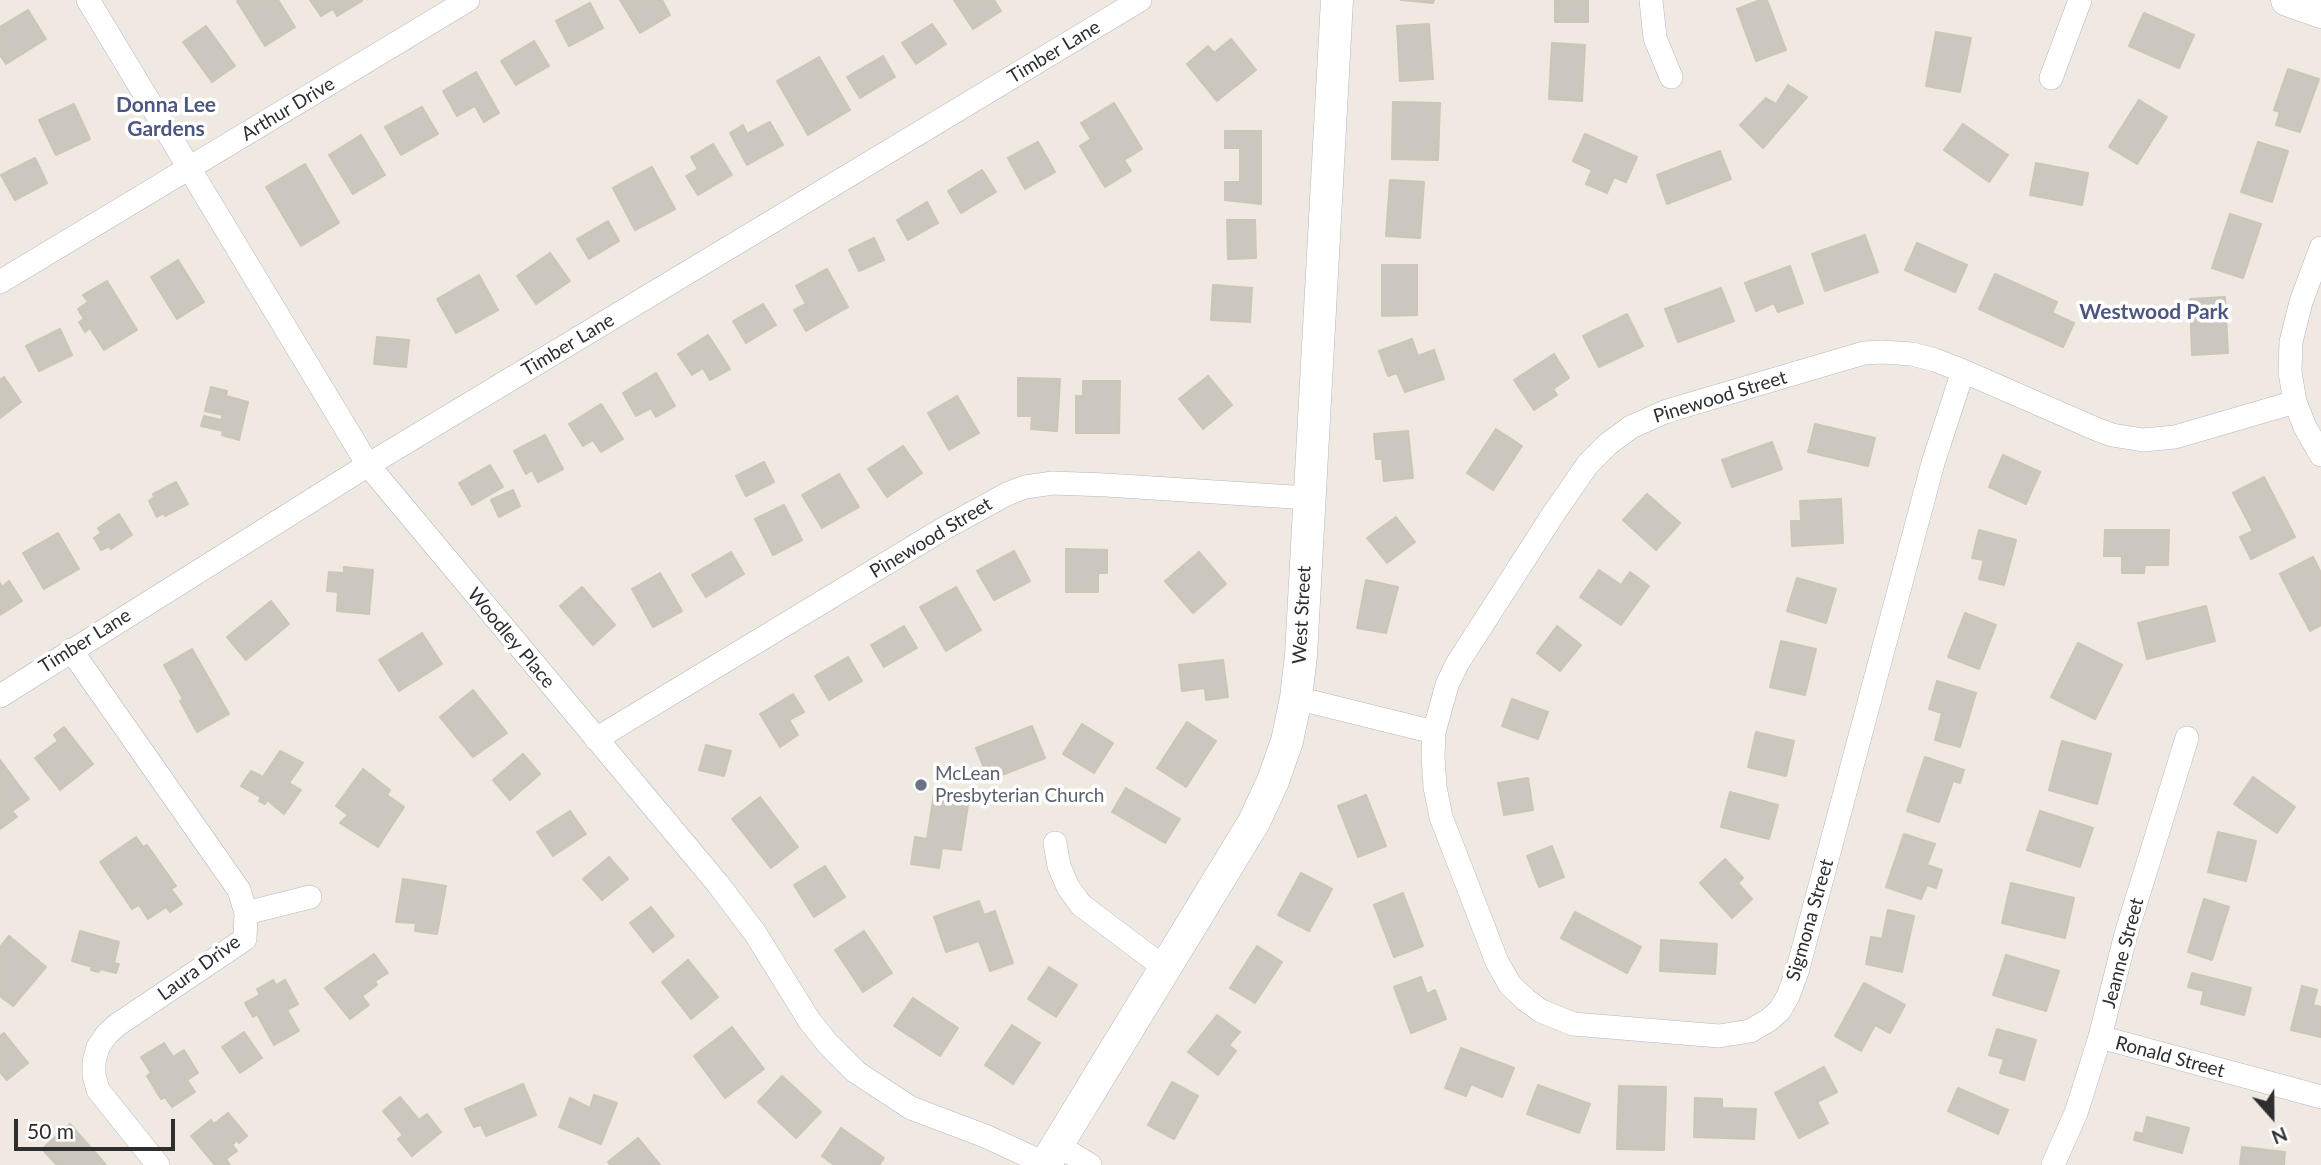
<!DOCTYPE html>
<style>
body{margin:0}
#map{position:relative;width:2321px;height:1165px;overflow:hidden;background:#efe9e1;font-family:Lato,sans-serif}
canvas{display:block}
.north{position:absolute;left:2237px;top:1081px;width:70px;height:70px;-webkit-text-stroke:5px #fff;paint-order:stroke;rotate:159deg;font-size:19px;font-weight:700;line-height:28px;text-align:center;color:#2e2e2e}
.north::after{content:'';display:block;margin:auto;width:24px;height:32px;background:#2e2e2e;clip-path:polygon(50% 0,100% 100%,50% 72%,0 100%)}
.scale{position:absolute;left:14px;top:1119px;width:161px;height:32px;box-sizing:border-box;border:4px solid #2e2e2e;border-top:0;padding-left:9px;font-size:21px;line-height:24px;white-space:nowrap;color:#2e2e2e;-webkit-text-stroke:5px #fff;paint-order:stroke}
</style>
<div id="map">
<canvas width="2321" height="1165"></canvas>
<div class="north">N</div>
<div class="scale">50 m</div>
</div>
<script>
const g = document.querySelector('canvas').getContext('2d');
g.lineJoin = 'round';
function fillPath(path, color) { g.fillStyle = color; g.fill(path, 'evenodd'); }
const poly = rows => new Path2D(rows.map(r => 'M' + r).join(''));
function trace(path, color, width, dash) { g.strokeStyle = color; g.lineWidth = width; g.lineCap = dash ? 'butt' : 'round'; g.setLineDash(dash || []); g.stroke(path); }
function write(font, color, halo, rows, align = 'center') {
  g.font = font + ' Lato,sans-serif'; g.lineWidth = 7; g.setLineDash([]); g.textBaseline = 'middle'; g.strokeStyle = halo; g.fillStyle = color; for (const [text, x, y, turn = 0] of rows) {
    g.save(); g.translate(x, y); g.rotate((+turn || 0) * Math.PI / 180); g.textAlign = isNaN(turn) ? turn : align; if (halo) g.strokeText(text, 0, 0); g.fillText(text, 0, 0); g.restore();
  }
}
const building = poly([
 [239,0,278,0,295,27,265,46,237,1,239,0],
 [310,0,362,0,362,1,337,16,333,9,321,16,310,0],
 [620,0,662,0,670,15,640,33,620,0],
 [954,0,994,0,1001,11,973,29,954,0],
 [1401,0,1434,0,1433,3,1401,0],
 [1555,0,1588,0,1588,22,1555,22,1555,0],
 [1760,0,1767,0,1786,50,1756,61,1737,9,1760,0],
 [590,3,603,28,569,46,556,21,590,3],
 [28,10,46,39,6,64,0,55,0,27,28,10],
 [2144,13,2194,35,2179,68,2129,46,2144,13],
 [932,24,946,44,916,64,902,43,932,24],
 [1429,24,1433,79,1400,81,1397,26,1429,24],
 [206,26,235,66,212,82,183,42,206,26],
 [1936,32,1971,38,1960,92,1926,86,1936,32],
 [1231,39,1256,70,1217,101,1187,64,1208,46,1214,53,1231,39],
 [534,41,549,66,516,85,501,61,534,41],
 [1552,43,1585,45,1582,101,1549,99,1552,43],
 [883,56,895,77,860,98,847,77,883,56],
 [819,57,850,110,808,135,777,81,819,57],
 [2288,69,2319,79,2300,132,2276,125,2280,112,2274,110,2288,69],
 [476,72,499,113,484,122,475,106,457,116,443,91,476,72],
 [1788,85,1807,97,1763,148,1740,125,1766,98,1776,104,1788,85],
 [2139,100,2167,117,2137,164,2109,147,2139,100],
 [1393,102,1440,103,1438,160,1392,159,1393,102],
 [1114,103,1142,149,1124,160,1131,171,1105,187,1080,146,1091,139,1081,123,1114,103],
 [74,104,90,139,56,155,39,120,74,104],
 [422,107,438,134,401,155,385,127,422,107],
 [770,122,783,145,747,165,730,133,743,125,747,134,770,122],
 [1963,124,2008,155,1989,182,1944,150,1963,124],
 [1225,131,1261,131,1261,204,1225,200,1225,182,1240,182,1240,148,1225,148,1225,131],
 [1585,134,1637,157,1626,182,1614,177,1607,193,1586,184,1592,170,1573,161,1585,134],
 [361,135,385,175,353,194,329,155,361,135],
 [1038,142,1055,172,1025,189,1008,158,1038,142],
 [2258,142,2288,151,2272,202,2241,192,2258,142],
 [713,144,732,175,698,195,686,176,698,169,691,157,713,144],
 [1720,151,1731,179,1667,204,1657,175,1720,151],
 [35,158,47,183,15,200,1,175,35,158],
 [2036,163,2088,173,2082,205,2030,195,2036,163],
 [305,164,339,223,301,246,266,187,305,164],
 [652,167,675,209,635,230,613,188,652,167],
 [982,170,996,192,961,213,948,191,982,170],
 [1390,180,1424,182,1420,238,1386,236,1390,180],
 [927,202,938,223,908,240,897,220,927,202],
 [2230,214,2261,224,2243,278,2212,268,2230,214],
 [1227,220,1255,220,1256,258,1228,259,1227,220],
 [608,221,619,241,589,259,577,239,608,221],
 [1865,235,1878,272,1825,291,1812,254,1865,235],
 [874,238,884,260,859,271,849,250,874,238],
 [1917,243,1967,265,1955,292,1905,270,1917,243],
 [550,253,570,281,536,304,517,276,550,253],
 [178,260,204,302,177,319,151,277,178,260],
 [1382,265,1417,265,1417,315,1382,316,1382,265],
 [1790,266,1803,303,1778,312,1774,303,1756,311,1745,283,1790,266],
 [827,269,848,307,806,331,794,310,806,304,796,286,827,269],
 [1995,274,2057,302,2052,313,2074,323,2063,347,1979,309,1995,274],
 [479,275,498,310,456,333,437,299,479,275],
 [107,281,137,330,104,350,90,328,85,332,79,322,84,319,78,309,88,302,83,295,107,281],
 [1213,285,1252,288,1250,322,1211,320,1213,285],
 [1721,288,1734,321,1678,342,1665,309,1721,288],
 [2225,297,2228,353,2192,355,2190,299,2225,297],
 [763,304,776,325,746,343,733,321,763,304],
 [1627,314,1643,346,1599,367,1583,336,1627,314],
 [60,329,72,355,39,371,26,346,60,329],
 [708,335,730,369,710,380,703,368,692,375,678,354,708,335],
 [377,337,409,340,406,367,374,364,377,337],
 [1412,339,1418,356,1434,350,1444,379,1405,392,1397,373,1388,376,1379,351,1412,339],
 [1554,354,1569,378,1553,389,1557,395,1534,410,1514,380,1554,354],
 [656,373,675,406,656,417,651,408,636,416,623,393,656,373],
 [1208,376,1232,405,1203,429,1179,399,1208,376],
 [4,377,21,402,0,418,0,380,4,377],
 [1018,378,1060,379,1057,431,1031,429,1032,416,1018,416,1018,378],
 [1083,381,1120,381,1119,433,1076,433,1076,396,1083,396,1083,381],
 [211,387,227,391,226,396,248,402,239,440,222,435,223,431,201,426,204,416,221,420,223,415,205,411,211,387],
 [957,396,979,433,949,450,928,413,957,396],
 [601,404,623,439,601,452,593,440,583,446,569,424,601,404],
 [1815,424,1875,438,1868,466,1808,452,1815,424],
 [1496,429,1522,446,1493,490,1467,473,1496,429],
 [1408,431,1413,478,1384,481,1382,459,1376,459,1374,434,1408,431],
 [545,435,563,469,538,482,532,470,526,474,514,451,545,435],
 [1772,442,1782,469,1732,487,1722,460,1772,442],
 [903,446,922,473,887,497,868,469,903,446],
 [2003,455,2040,472,2026,504,1989,487,2003,455],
 [764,462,774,482,746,496,736,476,764,462],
 [490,465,503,487,472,505,459,483,490,465],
 [839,474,859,507,822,528,802,495,839,474],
 [2264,477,2295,537,2251,559,2240,537,2253,531,2233,493,2264,477],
 [176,482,188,504,165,516,164,513,157,517,149,501,154,497,153,494,176,482],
 [513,490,520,506,499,517,491,500,513,490],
 [1647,494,1680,523,1656,550,1623,520,1647,494],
 [1841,499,1843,543,1792,546,1791,521,1801,521,1800,501,1841,499],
 [784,505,802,540,773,555,755,519,784,505],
 [119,514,132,535,111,549,109,546,101,550,94,538,101,533,98,528,119,514],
 [1396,517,1415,542,1387,563,1367,538,1396,517],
 [1979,530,2016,540,2004,585,1979,579,1984,560,1972,558,1979,530],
 [2105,530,2169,530,2168,565,2145,565,2144,573,2122,573,2122,556,2104,556,2105,530],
 [58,533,79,569,44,589,23,553,58,533],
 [1066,549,1107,550,1107,573,1098,573,1098,592,1066,592,1066,549],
 [1014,551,1030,581,994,600,977,571,1014,551],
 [731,552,744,574,706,597,692,575,731,552],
 [1199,552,1226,584,1193,613,1165,581,1199,552],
 [2313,557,2321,573,2321,625,2310,631,2280,574,2313,557],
 [344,567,373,570,369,614,337,611,338,592,327,591,329,572,344,573,344,567],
 [1599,570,1621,585,1630,572,1649,586,1621,625,1580,597,1599,570],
 [660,573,682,611,653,627,632,589,660,573],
 [1797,578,1836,589,1826,623,1787,611,1797,578],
 [1366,580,1398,587,1386,633,1357,628,1366,580],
 [9,581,22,601,0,615,0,583,2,587,9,581],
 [582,587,615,625,593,645,560,606,582,587],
 [956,587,981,630,946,651,920,607,956,587],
 [271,601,289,624,246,660,227,637,271,601],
 [2206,606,2215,641,2147,659,2138,623,2206,606],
 [1965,613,1996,625,1979,669,1948,657,1965,613],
 [904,626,917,648,884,667,871,645,904,626],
 [1557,626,1581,645,1560,671,1537,653,1557,626],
 [422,633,442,664,399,691,379,660,422,633],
 [1781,641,1816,649,1805,695,1770,687,1781,641],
 [2078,643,2122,665,2095,719,2051,697,2078,643],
 [192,649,229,714,197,732,180,701,183,699,164,665,192,649],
 [848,657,862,681,829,700,815,676,848,657],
 [1223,660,1228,697,1206,700,1205,688,1182,691,1179,665,1223,660],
 [1937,681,1976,693,1960,747,1935,740,1942,713,1929,709,1937,681],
 [473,690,507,733,473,757,440,717,473,690],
 [793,694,804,712,789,720,798,735,780,747,760,714,793,694],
 [1512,699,1548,712,1538,739,1502,726,1512,699],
 [1187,722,1216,741,1186,787,1157,768,1187,722],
 [1082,724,1113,743,1094,773,1063,754,1082,724],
 [1032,726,1045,758,989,780,976,748,1032,726],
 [64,727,93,764,60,790,35,758,58,741,54,735,64,727],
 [1756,732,1794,741,1786,776,1748,767,1756,732],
 [2062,741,2111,754,2097,804,2049,790,2062,741],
 [706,745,731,751,724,776,699,770,706,745],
 [280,751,303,763,289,783,301,790,284,814,267,800,265,804,259,801,261,797,241,786,251,771,263,777,280,751],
 [523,754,540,774,510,800,493,780,523,754],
 [1925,757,1964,770,1960,783,1953,781,1939,822,1907,811,1925,757],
 [0,760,29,799,12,811,17,817,0,829,0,760],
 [363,769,390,790,387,795,404,807,378,847,340,823,348,815,336,806,363,769],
 [2253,777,2295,807,2277,833,2234,804,2253,777],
 [1528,778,1533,810,1504,815,1498,783,1528,778],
 [1126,788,1180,819,1165,843,1112,812,1126,788],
 [1730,792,1778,805,1769,839,1721,827,1730,792],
 [934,794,969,799,961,850,942,848,939,868,911,864,915,837,927,839,934,794],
 [1366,795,1386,846,1358,857,1338,806,1366,795],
 [760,797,798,847,771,868,732,819,760,797],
 [570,811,586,834,553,856,537,832,570,811],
 [2040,811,2093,828,2080,867,2027,850,2040,811],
 [2218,832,2256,841,2246,881,2208,872,2218,832],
 [1904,834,1935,844,1927,865,1942,870,1936,888,1927,885,1921,899,1886,887,1904,834],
 [136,837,143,847,147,845,176,886,171,889,182,904,170,912,166,907,148,919,139,905,132,909,100,862,136,837],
 [1552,846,1564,877,1539,887,1527,856,1552,846],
 [609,857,628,879,602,900,583,879,609,857],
 [1725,859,1743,878,1738,883,1752,899,1732,918,1700,883,1725,859],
 [825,866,845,897,814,917,794,885,825,866],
 [1301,873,1332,889,1309,931,1278,915,1301,873],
 [403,879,446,886,437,934,415,931,416,923,396,922,403,879],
 [2011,883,2074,898,2065,938,2002,923,2011,883],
 [1403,893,1423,946,1394,957,1374,905,1403,893],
 [2204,899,2229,907,2212,960,2188,952,2204,899],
 [979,901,984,915,995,911,1013,963,990,971,979,941,946,952,934,917,979,901],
 [651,907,674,936,653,952,630,923,651,907],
 [1888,910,1914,916,1902,972,1866,964,1871,937,1882,939,1888,910],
 [1575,912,1641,947,1627,973,1561,938,1575,912],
 [80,931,119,942,114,963,119,964,116,973,100,969,99,972,91,970,92,967,72,961,80,931],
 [864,931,892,973,863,992,835,950,864,931],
 [9,936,46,967,13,1006,0,996,0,947,9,936],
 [1661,940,1717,944,1715,974,1660,971,1661,940],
 [1257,946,1282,962,1255,1003,1230,988,1257,946],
 [374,954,388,973,375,981,377,985,362,996,369,1005,350,1019,325,988,374,954],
 [2006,955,2059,971,2046,1011,1993,995,2006,955],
 [688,960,718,997,691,1019,662,982,688,960],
 [1049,967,1077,985,1056,1017,1028,999,1049,967],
 [2192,973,2251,988,2244,1015,2201,1004,2204,991,2188,987,2192,973],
 [1421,977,1427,994,1435,990,1446,1019,1411,1033,1394,987,1421,977],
 [273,980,276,985,285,980,298,1004,287,1010,299,1031,274,1045,257,1014,253,1017,245,1003,260,995,257,989,273,980],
 [1864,983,1905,1005,1890,1033,1875,1025,1861,1051,1835,1036,1864,983],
 [2302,986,2317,990,2313,1005,2321,1007,2321,1037,2291,1030,2302,986],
 [913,998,958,1028,940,1056,894,1026,913,998],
 [1217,1015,1240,1032,1229,1045,1236,1051,1218,1075,1188,1052,1217,1015],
 [1012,1025,1040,1043,1013,1084,985,1065,1012,1025],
 [732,1027,764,1069,725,1098,694,1056,732,1027],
 [1997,1029,2036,1040,2024,1080,2000,1073,2004,1059,1989,1055,1997,1029],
 [244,1032,262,1058,240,1073,222,1047,244,1032],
 [4,1033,28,1063,7,1080,0,1072,0,1036,4,1033],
 [164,1043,173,1057,184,1050,198,1073,187,1080,195,1092,172,1107,165,1097,161,1099,147,1076,151,1073,141,1057,164,1043],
 [1461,1048,1514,1068,1502,1097,1471,1084,1466,1096,1445,1088,1461,1048],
 [1824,1067,1837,1092,1817,1102,1828,1123,1799,1138,1775,1093,1824,1067],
 [782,1076,821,1112,796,1138,758,1102,782,1076],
 [1172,1082,1198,1096,1174,1139,1148,1125,1172,1082],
 [523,1084,536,1115,486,1136,481,1125,474,1127,465,1109,523,1084],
 [1538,1085,1590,1104,1579,1133,1527,1114,1538,1085],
 [1619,1086,1666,1087,1664,1150,1617,1149,1619,1086],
 [1958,1088,2008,1110,1998,1134,1948,1111,1958,1088],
 [594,1095,617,1103,601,1144,559,1127,570,1098,590,1108,594,1095],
 [400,1097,419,1120,427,1114,441,1132,412,1156,398,1139,403,1135,383,1111,400,1097],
 [1695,1098,1722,1099,1722,1108,1756,1109,1754,1139,1694,1137,1695,1098],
 [228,1113,247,1136,239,1143,237,1140,232,1145,237,1151,226,1159,230,1165,215,1165,191,1136,211,1120,214,1124,228,1113],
 [2147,1117,2189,1128,2182,1153,2134,1140,2136,1132,2143,1134,2147,1117],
 [70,1124,106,1165,57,1165,42,1149,70,1124],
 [841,1128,884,1158,879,1165,834,1165,822,1156,841,1128],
 [638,1138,660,1165,610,1165,608,1162,638,1138],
 [2242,1147,2285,1152,2284,1165,2240,1165,2242,1147]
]);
fillPath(building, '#cbc7bf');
trace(building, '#cbc5ba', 2);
const street = poly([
 [88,0,368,465,718,884,755,933,809,1020,828,1044,856,1072,911,1108,985,1136,1046,1164],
 [1651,0,1655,38,1671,77],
 [2051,78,2080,0],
 [2321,248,2301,302,2291,342,2290,372,2295,402,2305,427,2321,455],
 [0,282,468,0],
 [1963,371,1933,463,1797,972,1788,996,1780,1010,1769,1020,1750,1031,1719,1036,1573,1024,1541,1011,1526,1000,1510,985,1497,962,1441,817,1435,787,1433,756,1434,732,1447,685,1457,664,1554,513,1588,464,1608,444,1631,427,1667,411,1864,353,1882,352,1912,354,1935,360,1963,371,2096,429,2112,435,2143,440,2175,437,2295,402],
 [71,650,239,890,246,913,245,939,117,1025,107,1034,98,1047,94,1062,94,1075,98,1090,158,1165],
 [0,696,368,465,1140,0],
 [1296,698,1434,732],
 [596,739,943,529,1007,494,1025,487,1053,483,1106,485,1308,498],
 [1055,843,1059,866,1068,887,1081,905,1166,969],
 [246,913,310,897],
 [2100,1037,2321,1097],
 [1057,1145,1090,1165],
 [2053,1165,2076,1113,2100,1037,2126,934,2187,738]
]);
const secondary = poly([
 [2287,0,2321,12],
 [1045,1165,1254,822,1273,781,1287,741,1296,698,1301,655,1337,0]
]);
trace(street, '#b4b7c1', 24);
trace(secondary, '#b4b7c1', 33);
trace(street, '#fff', 23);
trace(secondary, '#fff', 32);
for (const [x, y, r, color] of [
 [921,785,7,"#6b7280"]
]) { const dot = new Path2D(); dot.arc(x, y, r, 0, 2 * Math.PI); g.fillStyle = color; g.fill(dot); trace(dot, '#fff', 2.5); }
write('19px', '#2e2e2e', '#fff', [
 ["Timber Lane",1054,52,-31],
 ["Arthur Drive",288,109,-31],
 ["Timber Lane",568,345,-31],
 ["Pinewood Street",1720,397,-17],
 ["Pinewood Street",931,538,-31],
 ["West Street",1302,615,-87],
 ["Woodley Place",511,638,50],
 ["Timber Lane",85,641,-32],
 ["Sigmona Street",1810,920,-74],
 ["Jeanne Street",2123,953,-75],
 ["Laura Drive",199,968,-36],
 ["Ronald Street",2170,1057,15]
]);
write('19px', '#5b616d', '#fff', [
 ["McLean",935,774],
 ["Presbyterian Church",935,796]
], 'left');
write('bold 21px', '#4d5680', '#fff', [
 ["Donna Lee",166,105],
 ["Gardens",166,129],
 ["Westwood Park",2154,312]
]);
</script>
